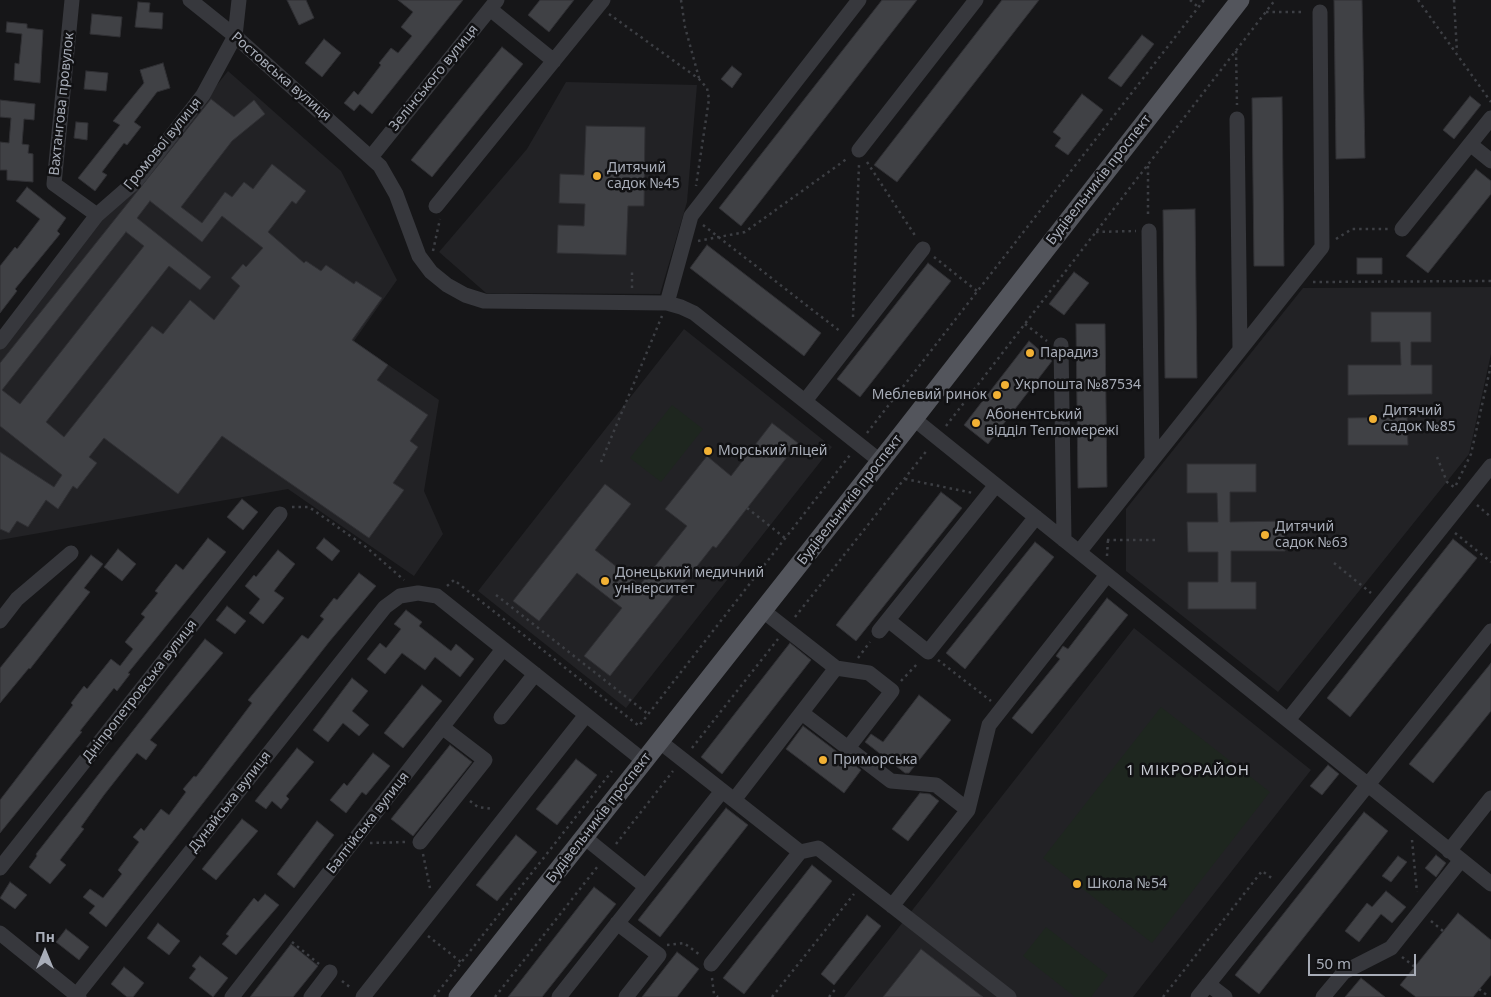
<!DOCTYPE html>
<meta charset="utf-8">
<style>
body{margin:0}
#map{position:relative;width:1491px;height:997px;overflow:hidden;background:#161618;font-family:"Noto Sans",sans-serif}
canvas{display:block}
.north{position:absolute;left:20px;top:927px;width:50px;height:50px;-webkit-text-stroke:4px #111113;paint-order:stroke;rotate:0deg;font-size:14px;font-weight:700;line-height:20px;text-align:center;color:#a8adb8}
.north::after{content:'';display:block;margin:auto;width:18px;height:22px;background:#a8adb8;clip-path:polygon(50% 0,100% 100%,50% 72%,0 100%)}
.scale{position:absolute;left:1308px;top:954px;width:108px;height:22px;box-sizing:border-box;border:2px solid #a8adb8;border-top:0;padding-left:6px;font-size:15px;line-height:18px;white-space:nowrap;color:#a8adb8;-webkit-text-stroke:4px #111113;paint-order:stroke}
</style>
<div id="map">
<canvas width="1491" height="997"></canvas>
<div class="north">Пн</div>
<div class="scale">50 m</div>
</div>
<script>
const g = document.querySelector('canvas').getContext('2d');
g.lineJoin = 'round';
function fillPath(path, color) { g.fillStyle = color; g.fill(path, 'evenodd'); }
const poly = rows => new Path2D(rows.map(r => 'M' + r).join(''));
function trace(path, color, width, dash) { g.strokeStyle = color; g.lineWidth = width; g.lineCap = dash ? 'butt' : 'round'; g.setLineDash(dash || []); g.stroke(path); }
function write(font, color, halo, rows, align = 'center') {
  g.font = font + ' "Noto Sans",sans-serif'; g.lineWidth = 5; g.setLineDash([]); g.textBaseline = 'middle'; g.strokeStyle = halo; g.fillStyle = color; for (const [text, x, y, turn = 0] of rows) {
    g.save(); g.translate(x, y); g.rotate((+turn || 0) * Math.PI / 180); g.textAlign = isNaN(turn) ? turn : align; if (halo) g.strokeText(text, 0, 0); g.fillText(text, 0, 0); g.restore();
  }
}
fillPath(poly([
 [228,71,341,171,397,280,354,341,439,400,424,491,443,534,414,576,288,489,0,540,0,349,100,218,139,184],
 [566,82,697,85,687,202,660,294,486,293,439,252,527,149],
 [1491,287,1491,354,1469,454,1278,692,1126,571,1126,509,1303,288],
 [684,329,832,447,626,708,478,591],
 [1134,628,1311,770,1133,997,844,997]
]), '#222225');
fillPath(poly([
 [672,405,703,429,661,482,630,458],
 [1161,707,1270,792,1152,943,1043,858],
 [1046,927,1108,975,1091,997,1075,997,1023,956]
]), '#1e261f');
const building = poly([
 [287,0,306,0,314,18,299,25,287,0],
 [398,0,463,0,372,114,360,104,354,111,344,103,354,91,358,95,381,65,379,63,391,48,398,53,412,36,401,27,413,12,398,0],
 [540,0,574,0,549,32,528,15,540,0],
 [882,0,917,0,741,226,719,208,882,0],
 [1002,0,1039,0,897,182,874,165,1002,0],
 [1334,0,1362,0,1365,158,1336,159,1334,0],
 [138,2,150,3,149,12,163,13,162,29,135,27,138,2],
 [92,14,122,17,120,37,90,34,92,14],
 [7,22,27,24,27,28,43,30,40,83,14,80,15,63,19,64,22,34,6,32,7,22],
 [1142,35,1154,44,1121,87,1108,78,1142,35],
 [324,39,341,53,322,77,305,63,324,39],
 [502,47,523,64,432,177,411,160,502,47],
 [163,63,170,88,157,92,134,122,141,127,127,145,124,143,102,172,107,175,95,191,78,178,120,125,113,121,144,83,140,70,163,63],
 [732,66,742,74,732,88,721,79,732,66],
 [86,71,108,73,106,91,84,89,86,71],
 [1082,94,1103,110,1068,155,1055,146,1061,138,1053,132,1082,94],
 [1470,96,1481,105,1454,139,1443,130,1470,96],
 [1282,97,1284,266,1254,266,1252,98,1282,97],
 [211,99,234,117,254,100,265,114,232,141,181,207,202,223,225,192,232,197,244,182,253,189,272,164,306,191,296,204,292,201,268,232,304,263,306,261,321,271,326,265,354,284,356,281,382,298,352,340,388,365,377,380,428,415,410,441,418,447,393,483,404,490,369,538,222,436,178,494,104,438,89,457,97,463,77,489,73,486,58,509,46,500,28,527,17,521,9,533,0,529,0,452,54,487,62,475,0,426,0,363,211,99],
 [150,201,202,242,222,216,263,248,246,267,243,264,231,278,240,286,214,320,190,300,163,334,152,326,64,437,46,422,169,266,200,290,211,277,137,218,150,201],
 [126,232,144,246,20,404,2,390,126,232],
 [0,100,35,104,34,120,24,119,22,144,29,145,28,153,33,154,33,182,7,180,7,170,0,170,0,142,9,143,11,118,0,117,0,100],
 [76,122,88,123,87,140,74,138,76,122],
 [586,126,645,127,644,206,628,206,626,255,557,253,558,225,584,226,585,204,559,203,560,174,584,175,586,126],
 [1476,169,1491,181,1491,194,1428,273,1406,256,1476,169],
 [27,187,66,218,57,231,60,234,15,289,17,291,0,313,0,266,15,247,17,249,40,219,16,201,27,187],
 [1195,209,1197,378,1165,378,1163,210,1195,209],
 [707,245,821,333,804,356,690,268,707,245],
 [1357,258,1382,258,1382,274,1357,274,1357,258],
 [928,263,951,281,860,397,837,379,928,263],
 [1074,272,1089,283,1064,315,1049,304,1074,272],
 [1371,312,1431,312,1431,342,1411,342,1411,365,1432,365,1432,394,1348,395,1348,365,1401,365,1400,342,1371,342,1371,312],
 [1076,324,1105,324,1107,487,1078,488,1076,324],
 [1029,341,1052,361,988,444,964,425,1029,341],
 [1407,417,1408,445,1348,445,1348,418,1407,417],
 [772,423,798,443,716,548,713,546,610,676,584,656,622,608,577,573,539,621,513,601,605,484,631,504,595,550,640,585,687,526,665,509,707,456,731,476,772,423],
 [1187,464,1256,464,1256,492,1230,492,1230,522,1285,521,1285,551,1231,551,1231,582,1256,582,1256,609,1188,609,1188,582,1218,582,1218,552,1188,552,1187,522,1218,522,1217,493,1187,493,1187,464],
 [941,492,962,508,856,641,836,625,941,492],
 [242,499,258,512,243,530,227,517,242,499],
 [208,538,226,552,128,673,130,674,117,691,114,688,80,731,82,732,0,833,0,800,73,705,71,703,84,686,87,689,111,659,120,666,133,649,125,642,145,617,141,614,158,593,155,591,176,564,183,570,208,538],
 [324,538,340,551,332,561,316,548,324,538],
 [1453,539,1477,558,1350,717,1327,698,1453,539],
 [1035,542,1054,557,965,669,946,653,1035,542],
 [118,549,136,564,122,581,104,567,118,549],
 [278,550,295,564,274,591,284,598,263,624,249,613,260,599,245,586,254,575,256,577,278,550],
 [91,555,103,564,84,588,90,592,30,669,29,668,0,703,0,668,91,555],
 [359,573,376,586,329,642,106,927,89,913,95,906,83,897,90,889,103,898,122,874,118,870,139,842,133,837,141,828,144,831,161,809,169,815,186,792,183,789,194,776,196,777,252,703,248,700,302,635,308,639,324,619,320,616,334,598,337,600,359,573],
 [1107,598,1128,615,1032,734,1012,718,1060,659,1056,656,1063,646,1068,649,1107,598],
 [227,606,246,621,235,634,216,620,227,606],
 [406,610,422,622,419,626,451,651,456,644,474,659,460,677,435,657,425,670,402,653,385,674,367,659,380,643,386,648,401,629,394,624,406,610],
 [205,639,223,653,150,740,157,745,146,760,137,753,104,795,81,827,84,829,60,860,66,865,50,884,29,867,37,856,36,854,205,639],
 [790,643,811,660,722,774,701,757,790,643],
 [1491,663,1491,711,1433,783,1409,764,1491,663],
 [352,678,368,691,352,711,369,725,359,736,343,723,328,742,313,730,352,678],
 [422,685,442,701,403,748,384,733,422,685],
 [919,695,951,720,909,773,905,773,865,742,871,734,883,742,919,695],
 [803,726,861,770,844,793,786,749,803,726],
 [450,745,472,762,413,836,391,819,450,745],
 [297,748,314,762,286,796,289,799,281,809,272,801,266,809,255,801,297,748],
 [373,753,390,766,366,795,362,792,346,813,330,800,344,783,347,786,373,753],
 [576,759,597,775,557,825,536,809,576,759],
 [1328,765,1339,774,1322,795,1310,786,1328,765],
 [920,793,930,794,939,801,908,841,892,829,920,793],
 [726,808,748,825,660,937,638,920,726,808],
 [1364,812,1388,831,1259,994,1235,975,1364,812],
 [242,819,258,831,216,880,202,869,242,819],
 [317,821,334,835,294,888,277,874,317,821],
 [516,835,537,852,497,901,476,885,516,835],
 [1436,855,1446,863,1436,877,1425,868,1436,855],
 [1398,856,1407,862,1391,882,1382,876,1398,856],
 [812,865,832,881,744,994,723,978,812,865],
 [10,882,27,895,15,909,0,898,10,882],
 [594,887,616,904,542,997,508,997,594,887],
 [1386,891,1406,907,1392,923,1381,914,1359,942,1345,931,1367,903,1372,907,1386,891],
 [265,894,279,905,236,955,222,944,229,936,226,934,254,898,258,902,265,894],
 [1458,913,1491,940,1491,975,1473,997,1416,997,1400,985,1458,913],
 [867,915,881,926,834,985,821,974,867,915],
 [158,923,180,941,169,955,147,938,158,923],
 [66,929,89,947,79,960,56,942,66,929],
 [291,944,318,966,293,997,250,997,291,944],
 [921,949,983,997,883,997,921,949],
 [677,952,699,969,677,997,642,997,677,952],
 [200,956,228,978,213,997,189,978,196,969,192,966,200,956],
 [124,967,144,983,133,997,127,997,111,984,124,967],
 [1361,978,1385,997,1345,997,1361,978]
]);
fillPath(building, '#404145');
trace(building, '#303034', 1);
trace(poly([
 [681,0,685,27,699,78],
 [1190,0,1198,7],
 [1418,0,1491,102],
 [1454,0,1457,52],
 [1266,12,1305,12],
 [609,14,699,79,707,88,709,99,696,186],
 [1236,51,1237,105],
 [867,162,916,237],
 [1148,166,1148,218],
 [703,225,841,332],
 [1096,232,1136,231],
 [1336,239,1352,229,1388,229],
 [698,241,745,232,848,158],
 [433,251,440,219],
 [934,257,977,291],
 [1313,282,1491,281],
 [632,288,632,272],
 [853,317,859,165],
 [1025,324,1047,341],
 [946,426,1275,0],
 [867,433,1204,0],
 [1437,457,1447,482,1455,488],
 [601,462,662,316],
 [905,479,973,493],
 [1456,485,1471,454,1491,365],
 [1477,505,1491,517],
 [292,507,309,507,366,547,404,580],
 [747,508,785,538],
 [1455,533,1491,562],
 [1107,540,1156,540],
 [1107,556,1108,539],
 [1334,563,1371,593],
 [447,586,454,580,639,726,850,455],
 [496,595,648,714],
 [795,617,928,449],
 [858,658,870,642],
 [938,660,991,701],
 [901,681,918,663],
 [692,748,778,639],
 [470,801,478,807,493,809],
 [1412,840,1417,892],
 [370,843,407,842],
 [616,844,673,771],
 [423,854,430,888],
 [1431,921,1443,931],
 [428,936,461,962],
 [292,942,319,964],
 [667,945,684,943,700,955],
 [1402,957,1415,967],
 [712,978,714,994,718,997],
 [342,981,351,988],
 [1479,989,1489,997],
 [434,997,612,771],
 [495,997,598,866],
 [772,997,854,894],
 [829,997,837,987],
 [1163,997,1262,871,1273,879]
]), '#3d3f44', 2.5, [2.5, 4]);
trace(poly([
 [72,0,54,184,97,215],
 [190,0,235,36,380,166,396,194,419,256,431,272,447,285,465,295,484,301,667,303,681,307,694,313,880,461],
 [490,9,554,61],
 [1237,119,1240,350],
 [1470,144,1491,161],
 [859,150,976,0],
 [371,157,497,0],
 [436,206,603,0],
 [1402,229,1491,118],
 [1149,231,1152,460],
 [667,303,691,216,859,0],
 [0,342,97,215,136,181,203,95,235,36,239,0],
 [1061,345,1064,540],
 [805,401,923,249],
 [914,419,1491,884],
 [1079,552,1322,247,1320,12],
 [762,610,836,668,869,673,892,691,848,748],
 [888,620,928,652,1036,517],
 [0,621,17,599,71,553],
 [879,631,996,485],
 [802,713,891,781,936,785,968,810],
 [501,717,535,674],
 [1288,720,1491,466],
 [659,741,800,852],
 [734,800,836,668],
 [584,837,646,887],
 [420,842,485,760,442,727],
 [1449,851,1491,798],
 [0,868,280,514],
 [892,906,968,810,989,725,1107,575],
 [617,923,659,955,626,997],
 [0,933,79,997],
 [711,964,800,852,818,848,1009,997],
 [1208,984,1225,997],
 [75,997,385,607,400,596,418,593,437,596,644,761],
 [232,997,503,649],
 [311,997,330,972],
 [363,997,586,715],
 [559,997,722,791],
 [1198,997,1491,631],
 [1323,997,1344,972,1391,948,1461,860]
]), '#37383d', 15);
trace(poly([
 [458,997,905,430,1240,0]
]), '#53555c', 19);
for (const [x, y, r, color] of [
 [597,176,5,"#f2b134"],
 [1030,353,5,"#f2b134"],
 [1005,385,5,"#f2b134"],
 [997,395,5,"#f2b134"],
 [1373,419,5,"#f2b134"],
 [976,423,5,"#f2b134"],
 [708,451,5,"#f2b134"],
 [1265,535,5,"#f2b134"],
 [605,581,5,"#f2b134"],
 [823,760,5,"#f2b134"],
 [1077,884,5,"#f2b134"]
]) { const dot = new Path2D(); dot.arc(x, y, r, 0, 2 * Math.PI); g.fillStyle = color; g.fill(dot); trace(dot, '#111113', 2); }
write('14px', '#a8adb8', '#111113', [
 ["Ростовська вулиця",281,77,41],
 ["Зелінського вулиця",434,78,-51],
 ["Вахтангова провулок",62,104,-84],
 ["Громової вулиця",163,144,-51],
 ["Будівельників проспект",1099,180,-52],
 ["Будівельників проспект",850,500,-52],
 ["Дніпропетровська вулиця",140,691,-52],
 ["Дунайська вулиця",230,802,-52],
 ["Будівельників проспект",599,818,-52],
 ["Балтійська вулиця",368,823,-52]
]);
write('14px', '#a8adb8', '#111113', [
 ["Дитячий",607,168],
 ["садок №45",607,184],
 ["Парадиз",1040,353],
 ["Укрпошта №87534",1015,385],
 ["Меблевий ринок",987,395,"right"],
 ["Дитячий",1383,411],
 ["садок №85",1383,427],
 ["Абонентський",986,415],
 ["відділ Тепломережі",986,431],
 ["Морський ліцей",718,451],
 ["Дитячий",1275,527],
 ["садок №63",1275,543],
 ["Донецький медичний",615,573],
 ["університет",615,589],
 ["Приморська",833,760],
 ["Школа №54",1087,884]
], 'left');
g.letterSpacing = '1px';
write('15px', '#c9ccd4', '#111113', [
 ["1 МІКРОРАЙОН",1188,771]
]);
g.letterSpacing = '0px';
</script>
